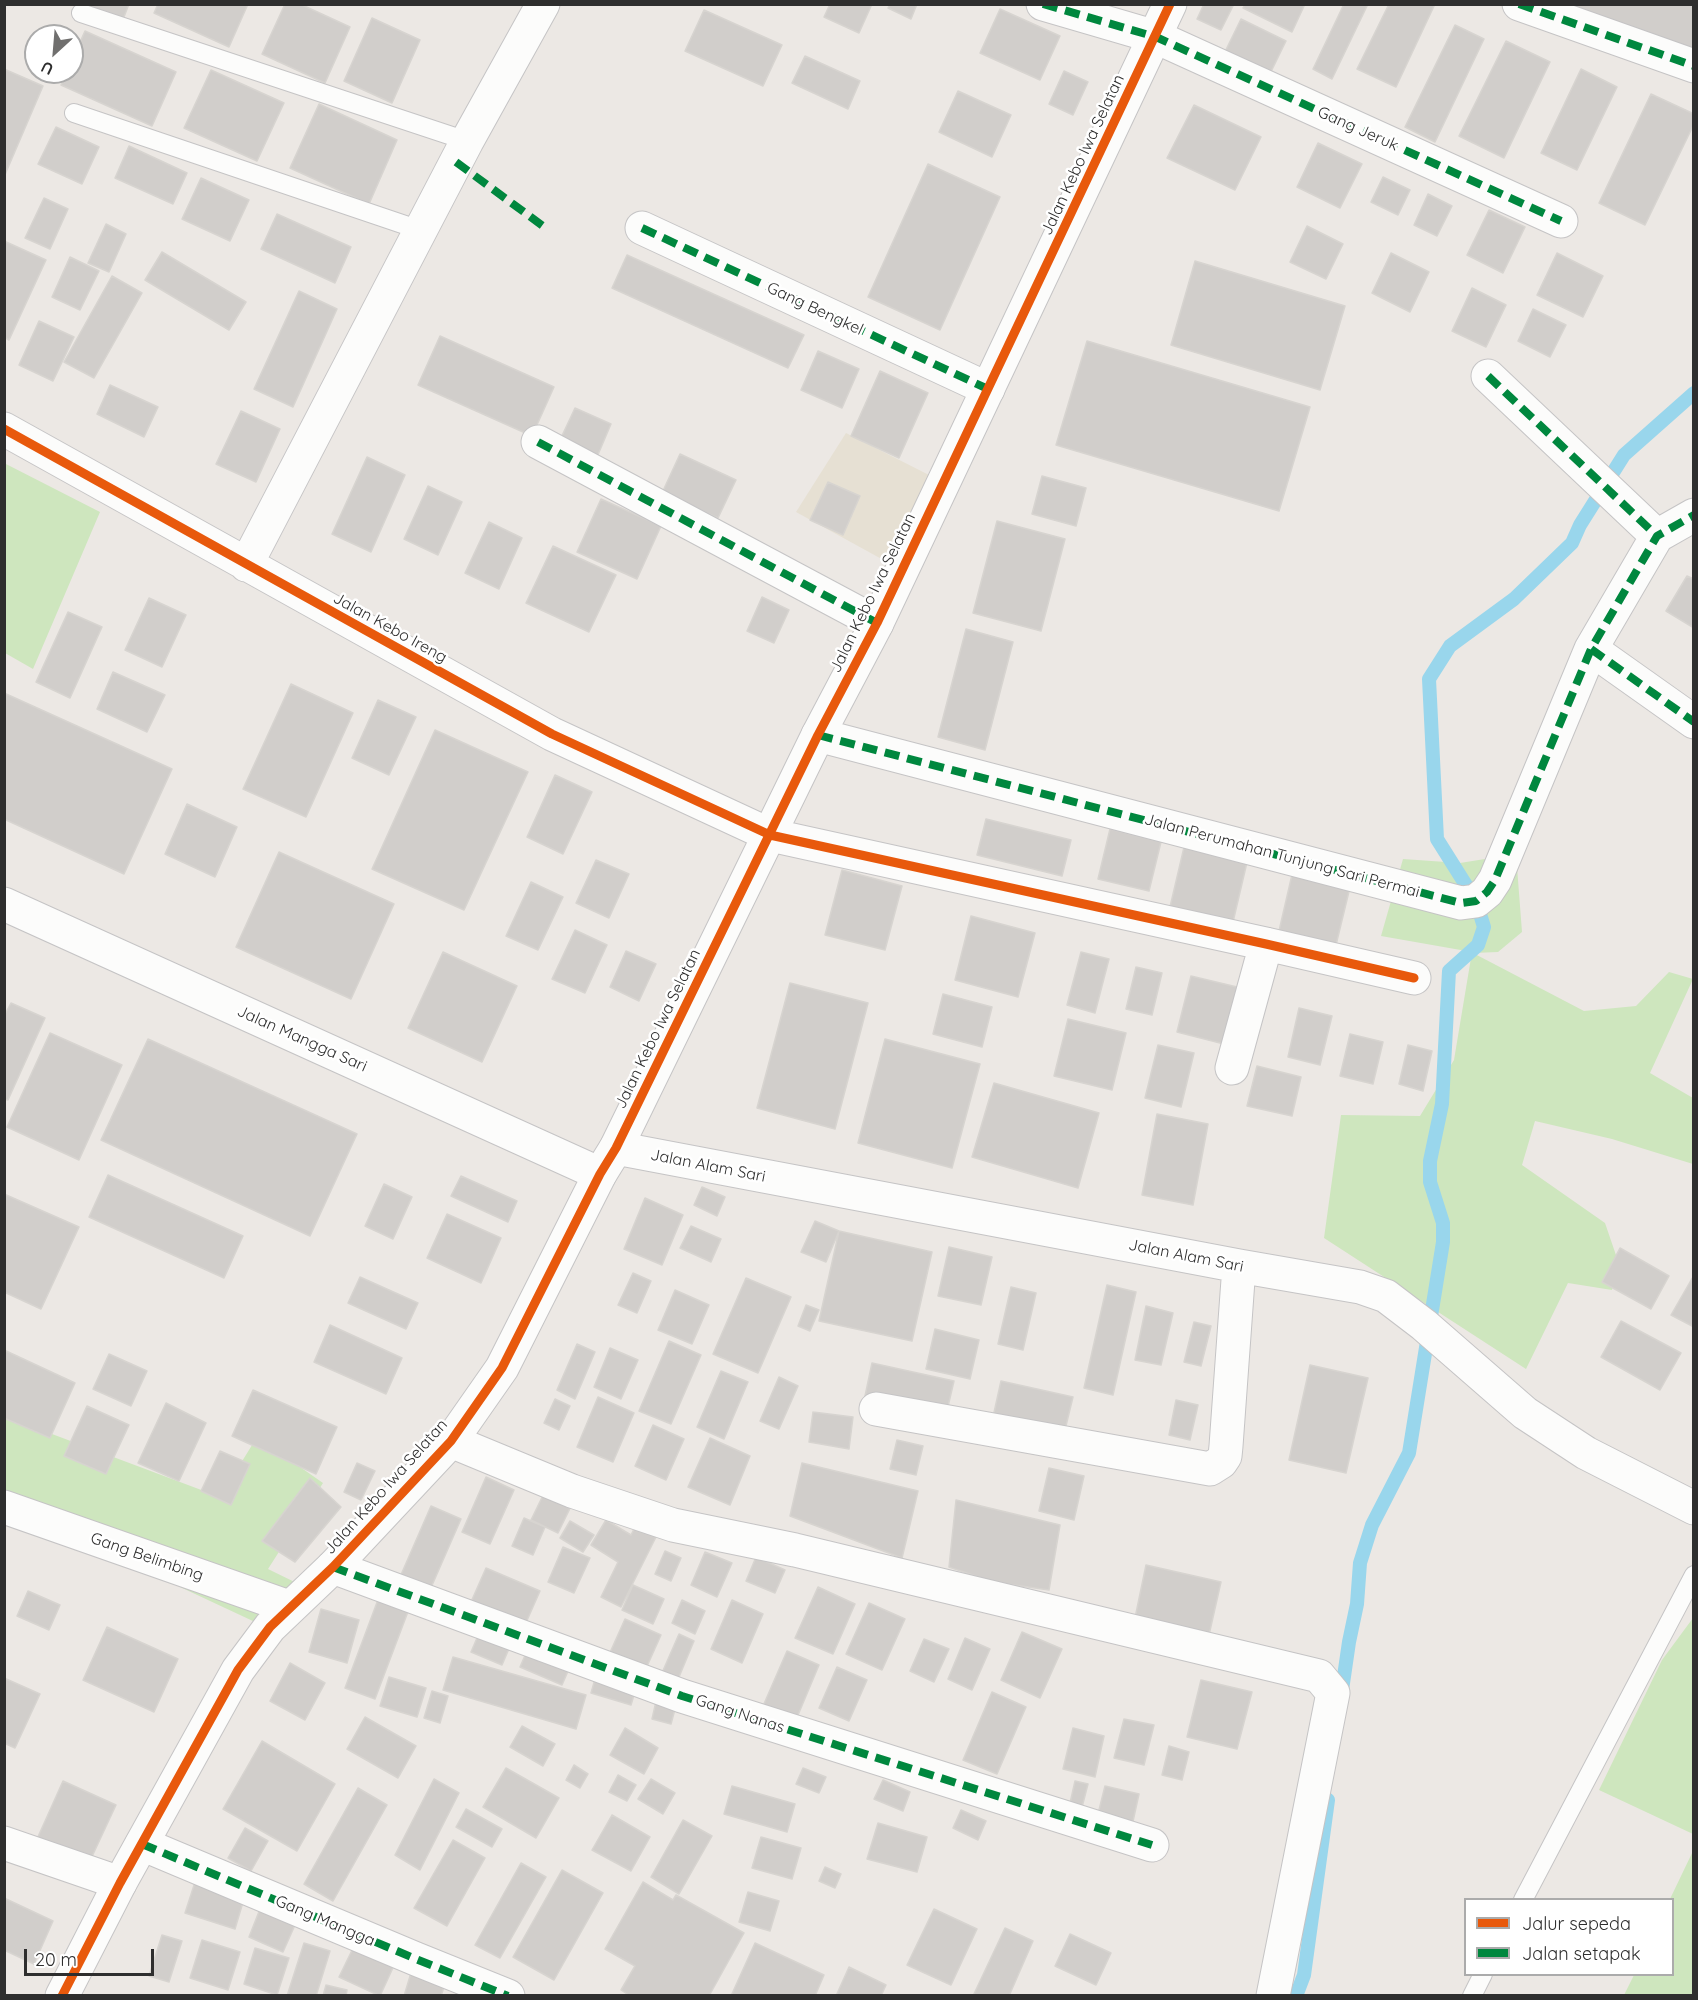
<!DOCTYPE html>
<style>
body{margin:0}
#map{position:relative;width:1698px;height:2000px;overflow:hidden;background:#ece8e4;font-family:Quicksand,sans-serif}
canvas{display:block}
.frame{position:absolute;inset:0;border:6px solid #2e2e2e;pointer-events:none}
.legend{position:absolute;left:1464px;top:1898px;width:210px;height:78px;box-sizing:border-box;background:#fff;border:2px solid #ababab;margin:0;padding:8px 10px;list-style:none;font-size:18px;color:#2e2e2e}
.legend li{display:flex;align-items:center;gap:12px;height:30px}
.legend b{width:30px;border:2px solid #ababab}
.north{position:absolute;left:24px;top:24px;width:60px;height:60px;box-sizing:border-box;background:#fff;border:2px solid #ababab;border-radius:50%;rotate:206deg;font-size:16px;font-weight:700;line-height:24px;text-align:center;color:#2e2e2e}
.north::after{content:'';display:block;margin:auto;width:21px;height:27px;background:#706f6e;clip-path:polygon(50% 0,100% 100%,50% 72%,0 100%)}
.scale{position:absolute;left:24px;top:1949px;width:130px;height:27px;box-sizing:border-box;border:3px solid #2e2e2e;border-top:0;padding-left:8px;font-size:18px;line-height:21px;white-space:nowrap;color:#2e2e2e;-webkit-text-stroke:4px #fff;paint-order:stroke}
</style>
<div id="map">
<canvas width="1698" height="2000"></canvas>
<div class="frame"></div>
<ul class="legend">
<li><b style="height:8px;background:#e8590c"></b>Jalur sepeda</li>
<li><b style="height:8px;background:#00873e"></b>Jalan setapak</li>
</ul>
<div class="north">U</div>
<div class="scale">20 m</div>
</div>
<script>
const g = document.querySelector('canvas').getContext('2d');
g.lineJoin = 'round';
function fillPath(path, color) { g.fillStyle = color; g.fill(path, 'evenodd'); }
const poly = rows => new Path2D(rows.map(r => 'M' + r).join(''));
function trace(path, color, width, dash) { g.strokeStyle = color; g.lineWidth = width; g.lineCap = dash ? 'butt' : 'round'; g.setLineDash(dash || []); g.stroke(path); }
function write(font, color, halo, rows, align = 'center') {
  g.font = font + ' Quicksand,sans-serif'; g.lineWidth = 5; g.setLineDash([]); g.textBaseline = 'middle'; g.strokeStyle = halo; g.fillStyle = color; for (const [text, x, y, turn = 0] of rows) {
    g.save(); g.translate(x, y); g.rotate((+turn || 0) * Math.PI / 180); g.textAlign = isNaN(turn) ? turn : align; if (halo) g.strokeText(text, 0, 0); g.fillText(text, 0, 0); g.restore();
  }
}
fillPath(poly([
 [846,433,933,477,898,568,796,512]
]), '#e6e0d3');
fillPath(poly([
 [4,463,100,512,33,669,5,653],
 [1516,854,1522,932,1498,952,1473,953,1584,1011,1636,1006,1669,972,1693,979,1650,1073,1693,1098,1693,1164,1612,1139,1535,1121,1522,1165,1605,1223,1618,1261,1612,1290,1568,1283,1526,1369,1324,1238,1341,1115,1420,1116,1454,1060,1472,952,1381,936,1403,859,1460,863],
 [4,1416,220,1497,257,1437,323,1483,268,1569,317,1593,285,1636,103,1551,5,1510],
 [1693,1618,1693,1834,1599,1790,1662,1660],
 [1693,1851,1693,1995,1624,1995,1634,1975,1672,1974,1672,1900,1670,1899]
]), '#cee6be');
trace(poly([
 [1341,1697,1349,1642,1357,1604,1360,1563,1372,1525,1409,1453,1443,1242,1443,1223,1430,1182,1430,1161,1442,1104,1449,971,1478,945,1484,927,1476,901,1437,839,1429,679,1450,646,1514,599,1572,543,1580,525,1624,455,1694,393],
 [1296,1996,1304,1975,1328,1800]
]), '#99d6ec', 14);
const building = poly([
 [88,4,129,4,122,22,88,7,88,4],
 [158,4,248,4,229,47,154,13,158,4],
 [285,4,300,4,350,27,325,83,262,54,285,4],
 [830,4,872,4,859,33,824,17,830,4],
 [890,4,917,4,911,19,888,8,890,4],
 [1204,4,1234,4,1221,30,1197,19,1204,4],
 [1245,4,1305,4,1292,32,1243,8,1245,4],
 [1344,4,1368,4,1332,79,1313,69,1344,4],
 [1389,4,1435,4,1396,87,1357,69,1389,4],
 [1557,4,1694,4,1694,49,1557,4],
 [1000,9,1060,36,1040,80,980,53,1000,9],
 [704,10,782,45,763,86,685,51,704,10],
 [372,18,420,40,392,103,344,81,372,18],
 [1241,19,1286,41,1265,84,1220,62,1241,19],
 [1455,25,1484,39,1435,142,1405,127,1455,25],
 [85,31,176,72,152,126,61,85,66,72,72,72,72,60,85,31],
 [1506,41,1550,62,1504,158,1459,136,1506,41],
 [805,56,860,81,848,109,792,83,805,56],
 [4,69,43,86,4,177,4,69],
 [1581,69,1617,87,1577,170,1541,153,1581,69],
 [211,70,284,103,257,161,184,128,211,70],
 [1064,71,1088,82,1073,115,1049,104,1064,71],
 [958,91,1011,115,992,157,939,132,958,91],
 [1651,94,1694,114,1694,124,1645,225,1599,203,1651,94],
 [319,104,397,140,369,204,290,168,319,104],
 [1194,105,1261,137,1235,190,1167,158,1194,105],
 [56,127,99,147,82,184,38,164,56,127],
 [1318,143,1362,164,1340,208,1297,187,1318,143],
 [129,146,187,173,173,204,115,178,129,146],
 [928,164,1000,197,940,330,868,297,928,164],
 [1383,177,1410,190,1398,215,1371,202,1383,177],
 [201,178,249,200,230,241,182,219,201,178],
 [1428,194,1452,206,1437,236,1414,225,1428,194],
 [44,198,68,209,50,249,25,238,44,198],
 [1489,210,1525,227,1503,273,1467,255,1489,210],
 [277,214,351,247,335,283,261,249,277,214],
 [106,224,126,234,109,272,88,263,106,224],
 [1307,226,1343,244,1326,279,1290,262,1307,226],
 [4,241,46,260,9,340,4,337,4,241],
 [162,252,246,302,229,330,145,280,162,252],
 [1391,253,1429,272,1410,312,1372,293,1391,253],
 [1557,253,1603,276,1583,317,1537,295,1557,253],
 [627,255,804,335,788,368,612,288,627,255],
 [70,257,99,271,80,310,52,297,70,257],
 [1195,261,1345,306,1320,390,1171,345,1195,261],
 [112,276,142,293,94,378,64,362,112,276],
 [1472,288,1506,305,1486,347,1452,331,1472,288],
 [299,291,337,309,293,407,254,389,299,291],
 [1533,309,1566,325,1550,357,1518,341,1533,309],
 [39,321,74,337,53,381,19,365,39,321],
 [440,336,554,387,532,436,418,385,440,336],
 [1087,341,1310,407,1279,511,1056,445,1087,341],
 [818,351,859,369,842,408,801,390,818,351],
 [880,371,928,393,899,458,851,436,880,371],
 [110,385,158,407,144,437,97,414,110,385],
 [575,408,611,424,597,457,560,440,575,408],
 [241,411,280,429,256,482,216,464,241,411],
 [680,454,736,480,718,518,662,493,680,454],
 [367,457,405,475,371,552,332,534,367,457],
 [1042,476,1086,488,1076,526,1032,514,1042,476],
 [828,482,860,496,843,535,810,520,828,482],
 [428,486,462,502,438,555,404,539,428,486],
 [601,499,661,526,637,579,577,552,601,499],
 [997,521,1065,539,1041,631,973,613,997,521],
 [489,522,522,538,499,589,465,573,489,522],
 [553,546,616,575,589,632,526,603,553,546],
 [1687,576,1694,579,1694,628,1666,611,1687,576],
 [762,597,789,610,774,643,747,631,762,597],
 [149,598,186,615,162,667,125,650,149,598],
 [68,612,102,627,70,698,36,682,68,612],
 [966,629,1013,642,985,750,938,737,966,629],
 [113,672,165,695,147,732,97,709,113,672],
 [291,684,353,713,306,817,243,789,291,684],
 [4,693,172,769,124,874,4,819,4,693],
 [378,700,416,717,389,775,352,758,378,700],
 [435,730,528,772,464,910,372,869,435,730],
 [555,775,592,792,563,854,527,837,555,775],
 [187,804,237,827,215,877,165,854,187,804],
 [986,819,1071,840,1062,876,977,855,986,819],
 [1110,829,1161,842,1149,891,1098,879,1110,829],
 [1185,843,1248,858,1233,922,1170,907,1185,843],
 [279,852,394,904,351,999,236,947,279,852],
 [596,860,629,874,609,918,576,903,596,860],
 [1294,866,1352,879,1336,945,1279,931,1294,866],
 [842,870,902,886,885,950,825,935,842,870],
 [531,882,563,897,538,950,506,936,531,882],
 [971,916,1035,933,1018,997,955,980,971,916],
 [575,930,607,945,585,993,552,979,575,930],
 [626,951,656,964,639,1001,610,987,626,951],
 [443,952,517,986,482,1062,408,1028,443,952],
 [1081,952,1109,959,1095,1013,1067,1005,1081,952],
 [1136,967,1162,973,1152,1015,1126,1009,1136,967],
 [1191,976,1237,987,1224,1044,1177,1032,1191,976],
 [790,983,868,1003,835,1129,757,1108,790,983],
 [943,994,992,1007,982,1047,933,1034,943,994],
 [11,1003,45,1018,8,1100,4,1099,4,1016,11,1003],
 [1299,1008,1332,1016,1320,1065,1288,1057,1299,1008],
 [1068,1019,1126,1033,1112,1090,1054,1076,1068,1019],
 [50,1033,122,1065,79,1160,7,1127,50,1033],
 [1350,1034,1383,1042,1373,1084,1340,1076,1350,1034],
 [148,1039,357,1134,310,1236,101,1140,148,1039],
 [885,1039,980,1064,952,1168,858,1143,885,1039],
 [1158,1045,1194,1053,1181,1107,1145,1098,1158,1045],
 [1408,1045,1432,1051,1423,1091,1399,1084,1408,1045],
 [1257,1066,1301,1077,1292,1116,1247,1106,1257,1066],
 [994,1083,1099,1113,1078,1188,972,1157,994,1083],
 [1157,1114,1208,1124,1193,1205,1142,1195,1157,1114],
 [108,1175,243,1236,224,1278,89,1217,108,1175],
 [461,1176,517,1201,508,1222,451,1196,461,1176],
 [384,1184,412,1197,393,1239,365,1226,384,1184],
 [702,1187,725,1197,717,1216,694,1205,702,1187],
 [4,1194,79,1227,41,1309,4,1292,4,1194],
 [645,1198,683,1215,662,1265,624,1249,645,1198],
 [447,1214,501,1238,481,1283,427,1258,447,1214],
 [815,1221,839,1231,826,1262,801,1252,815,1221],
 [691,1226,721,1239,711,1262,680,1248,691,1226],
 [839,1231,932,1252,912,1341,819,1321,839,1231],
 [949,1247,992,1257,981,1305,938,1296,949,1247],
 [1620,1248,1669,1276,1651,1309,1602,1282,1620,1248],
 [633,1273,651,1281,637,1313,618,1305,633,1273],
 [1694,1275,1694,1327,1671,1315,1694,1275],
 [360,1277,418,1303,406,1329,348,1303,360,1277],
 [746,1278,791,1297,758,1373,713,1354,746,1278],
 [1107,1285,1136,1292,1113,1395,1084,1388,1107,1285],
 [1011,1287,1036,1293,1023,1350,998,1344,1011,1287],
 [675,1290,709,1305,692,1344,658,1330,675,1290],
 [806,1305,819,1310,810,1331,798,1326,806,1305],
 [1146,1306,1173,1313,1161,1365,1135,1360,1146,1306],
 [1621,1321,1681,1353,1660,1390,1601,1357,1621,1321],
 [1194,1322,1211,1326,1201,1366,1184,1362,1194,1322],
 [330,1325,402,1358,386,1394,314,1362,330,1325],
 [935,1329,979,1340,970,1379,926,1369,935,1329],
 [669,1341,701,1355,671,1424,639,1411,669,1341],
 [577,1344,595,1352,575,1399,557,1390,577,1344],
 [610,1348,638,1360,621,1399,594,1387,610,1348],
 [4,1350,75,1383,50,1438,4,1418,4,1350],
 [109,1354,147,1371,131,1406,93,1389,109,1354],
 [872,1363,954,1381,946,1415,865,1396,872,1363],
 [1310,1365,1368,1378,1346,1473,1289,1460,1310,1365],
 [721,1371,748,1382,724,1439,697,1427,721,1371],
 [779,1377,798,1386,779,1429,760,1421,779,1377],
 [1001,1381,1073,1397,1064,1434,993,1417,1001,1381],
 [253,1390,337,1427,316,1474,232,1436,253,1390],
 [598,1397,634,1413,613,1462,577,1447,598,1397],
 [555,1399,570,1406,559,1430,544,1423,555,1399],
 [1176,1400,1198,1405,1190,1440,1169,1435,1176,1400],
 [166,1403,206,1423,179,1481,138,1463,166,1403],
 [87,1406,129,1425,106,1474,64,1456,87,1406],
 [813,1412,853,1417,849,1449,809,1442,813,1412],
 [653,1425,684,1439,666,1480,635,1466,653,1425],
 [710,1438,750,1456,730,1505,688,1487,710,1438],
 [897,1440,923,1446,916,1475,890,1469,897,1440],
 [220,1451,250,1464,231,1505,201,1491,220,1451],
 [357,1463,375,1471,361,1500,344,1492,357,1463],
 [802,1463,918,1491,902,1558,790,1516,802,1463],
 [1049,1468,1084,1476,1074,1520,1039,1511,1049,1468],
 [486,1477,514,1490,490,1544,462,1532,486,1477],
 [310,1478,341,1507,295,1562,262,1541,310,1478],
 [549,1483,576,1496,558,1533,531,1520,549,1483],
 [956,1500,1060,1525,1049,1590,993,1582,949,1567,956,1500],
 [431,1506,461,1519,430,1590,400,1577,431,1506],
 [524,1518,545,1527,533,1555,512,1546,524,1518],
 [606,1520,631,1535,637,1523,658,1533,621,1607,601,1597,618,1562,591,1545,606,1520],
 [570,1521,594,1535,583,1552,560,1538,570,1521],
 [563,1547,590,1558,574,1593,548,1582,563,1547],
 [665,1551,681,1558,671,1581,655,1574,665,1551],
 [705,1552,732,1563,717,1597,691,1585,705,1552],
 [756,1557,785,1570,775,1593,746,1581,756,1557],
 [1146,1565,1221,1582,1209,1635,1135,1618,1146,1565],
 [486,1568,540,1591,521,1634,467,1611,486,1568],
 [633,1585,664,1599,653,1624,622,1610,633,1585],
 [818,1587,855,1604,833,1654,795,1638,818,1587],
 [28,1591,60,1605,49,1630,17,1616,28,1591],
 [379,1597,409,1609,375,1699,345,1688,379,1597],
 [682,1600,705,1611,695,1634,672,1623,682,1600],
 [732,1600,763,1614,742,1663,711,1649,732,1600],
 [869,1603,905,1619,882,1670,846,1654,869,1603],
 [321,1609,359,1620,347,1663,309,1652,321,1609],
 [625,1619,661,1635,644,1673,608,1657,625,1619],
 [107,1627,178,1659,154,1712,83,1680,107,1627],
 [480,1631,511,1644,502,1665,471,1652,480,1631],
 [1022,1632,1062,1649,1040,1698,1001,1680,1022,1632],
 [679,1634,694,1641,674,1689,658,1682,679,1634],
 [965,1638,990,1649,972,1690,948,1679,965,1638],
 [924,1639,949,1649,934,1682,910,1671,924,1639],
 [530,1644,572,1662,562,1685,520,1667,530,1644],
 [787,1651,819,1665,793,1727,760,1713,787,1651],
 [453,1657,586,1695,576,1729,443,1690,453,1657],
 [290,1663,325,1683,305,1720,270,1701,290,1663],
 [837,1667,867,1680,849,1721,819,1708,837,1667],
 [597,1672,637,1685,631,1705,591,1693,597,1672],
 [389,1677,426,1688,417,1717,380,1706,389,1677],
 [4,1678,40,1694,15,1748,4,1743,4,1678],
 [1201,1680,1252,1692,1237,1749,1187,1737,1201,1680],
 [432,1691,448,1696,440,1723,424,1718,432,1691],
 [992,1692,1026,1707,997,1774,963,1760,992,1692],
 [657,1697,677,1702,671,1724,652,1719,657,1697],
 [365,1717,416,1746,398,1778,347,1749,365,1717],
 [1124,1719,1154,1725,1144,1765,1114,1758,1124,1719],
 [522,1726,555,1744,543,1766,510,1747,522,1726],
 [625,1728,658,1748,644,1774,610,1755,625,1728],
 [1073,1728,1104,1736,1095,1777,1063,1769,1073,1728],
 [262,1741,335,1784,297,1851,223,1809,262,1741],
 [1169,1746,1189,1752,1182,1780,1162,1775,1169,1746],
 [574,1765,588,1774,580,1788,566,1780,574,1765],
 [506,1768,559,1798,536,1838,483,1807,506,1768],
 [803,1768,826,1777,819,1793,796,1784,803,1768],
 [618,1775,636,1785,627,1801,609,1792,618,1775],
 [434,1779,459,1793,420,1870,395,1855,434,1779],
 [651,1779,675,1793,663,1814,638,1799,651,1779],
 [883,1780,910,1792,903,1811,874,1799,883,1780],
 [63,1781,116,1805,89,1863,37,1839,63,1781],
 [1075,1781,1088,1784,1080,1815,1068,1812,1075,1781],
 [732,1786,795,1804,787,1832,724,1814,732,1786],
 [1105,1786,1139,1794,1130,1835,1095,1826,1105,1786],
 [358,1788,387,1805,333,1901,304,1884,358,1788],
 [466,1809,502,1829,492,1847,456,1827,466,1809],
 [961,1810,986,1821,978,1840,953,1828,961,1810],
 [612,1815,650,1837,631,1871,592,1850,612,1815],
 [683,1820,712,1836,679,1894,651,1877,683,1820],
 [878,1823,927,1837,917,1872,867,1859,878,1823],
 [245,1828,268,1841,251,1871,228,1858,245,1828],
 [761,1837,801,1848,792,1879,752,1868,761,1837],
 [453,1840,485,1858,447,1926,414,1908,453,1840],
 [521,1863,546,1877,500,1958,475,1945,521,1863],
 [825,1867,841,1874,835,1888,819,1881,825,1867],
 [562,1870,603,1893,554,1980,513,1957,562,1870],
 [197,1876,246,1892,235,1929,185,1913,197,1876],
 [643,1882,673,1900,676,1895,744,1933,709,1996,630,1996,621,1990,635,1966,605,1949,643,1882],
 [748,1892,779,1901,770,1931,739,1922,748,1892],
 [4,1898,53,1921,34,1964,4,1950,4,1898],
 [260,1909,295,1925,283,1952,249,1937,260,1909],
 [934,1909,977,1929,951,1985,907,1965,934,1909],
 [1005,1928,1033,1941,1009,1996,973,1996,1005,1928],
 [1070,1934,1111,1953,1096,1985,1055,1966,1070,1934],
 [162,1935,182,1941,169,1982,149,1976,162,1935],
 [202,1940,240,1952,228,1990,190,1978,202,1940],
 [357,1940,397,1959,380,1996,339,1977,357,1940],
 [304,1943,330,1951,316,1996,287,1996,304,1943],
 [755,1943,824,1975,815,1996,731,1996,755,1943],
 [255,1948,289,1958,277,1995,244,1984,255,1948],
 [414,1963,448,1975,441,1996,404,1996,414,1963],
 [849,1967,886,1985,881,1996,836,1996,849,1967],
 [326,1985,347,1990,346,1996,323,1996,326,1985]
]);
fillPath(building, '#d1cecb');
trace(building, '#d7d4d0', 1.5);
const service = poly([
 [81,13,467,141],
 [74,113,420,230],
 [1523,1900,1694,1575],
 [1472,1996,1483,1974]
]);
const minor = poly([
 [1043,4,1156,37,1561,221],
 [1519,4,1694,66],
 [642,228,988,389],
 [1488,376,1657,536],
 [4,429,552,734,770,835,1266,944,1414,978],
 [538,442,877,623],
 [246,565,467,141,543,4],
 [1591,649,1694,722],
 [818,735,1461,903,1476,901,1487,892,1495,880,1591,649,1657,536,1694,515],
 [4,904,600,1174],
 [1232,1068,1266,944],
 [616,1148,1239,1266,1360,1287,1386,1296,1424,1325,1525,1413,1586,1453,1694,1508],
 [876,1409,1210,1469,1221,1462,1225,1456,1226,1446,1239,1266],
 [451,1441,572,1491,673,1525,795,1550,1319,1676,1333,1693,1273,1996],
 [4,1507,289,1607],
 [333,1567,682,1696,1152,1845],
 [4,1843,120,1883],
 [142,1844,416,1959,508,1996]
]);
const tertiary = poly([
 [62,1996,120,1883,238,1670,270,1627,333,1567,451,1441,502,1368,600,1174,616,1148,818,735,877,623,1170,4]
]);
trace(service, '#c5c4c5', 20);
trace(minor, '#c5c4c5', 35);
trace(tertiary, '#c5c4c5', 35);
trace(service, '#fcfcfb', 18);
trace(minor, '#fcfcfb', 33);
trace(tertiary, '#fcfcfb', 33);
trace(poly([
 [1043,4,1156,37,1561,221],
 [1519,4,1694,66],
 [456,162,547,229],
 [642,228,988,389],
 [1488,376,1657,536],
 [538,442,877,623],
 [1591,649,1694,722],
 [818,735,1461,903,1476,901,1487,892,1495,880,1591,649,1657,536,1694,515],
 [333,1567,682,1696,1152,1845],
 [142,1844,416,1959,508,1996]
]), '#00873e', 8, [15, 8]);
trace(poly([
 [4,429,552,734,770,835,1266,944,1414,978],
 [62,1996,120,1883,238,1670,270,1627,333,1567,451,1441,502,1368,600,1174,616,1148,818,735,877,623,1170,4]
]), '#e8590c', 9);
write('16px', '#2e2e2e', '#fff', [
 ["Gang Jeruk",1358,129,24],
 ["Jalan Kebo Iwa Selatan",1083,155,-65],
 ["Gang Bengkel",815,309,25],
 ["Jalan Kebo Iwa Selatan",873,593,-64],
 ["Jalan Kebo Ireng",390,628,29],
 ["Jalan Perumahan Tunjung Sari Permai",1282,856,15],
 ["Jalan Kebo Iwa Selatan",658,1029,-64],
 ["Jalan Mangga Sari",302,1039,24],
 ["Jalan Alam Sari",708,1166,11],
 ["Jalan Alam Sari",1186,1256,11],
 ["Jalan Kebo Iwa Selatan",386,1487,-48],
 ["Gang Belimbing",147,1557,19],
 ["Gang Nanas",740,1714,18],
 ["Gang Mangga",325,1921,23]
]);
</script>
